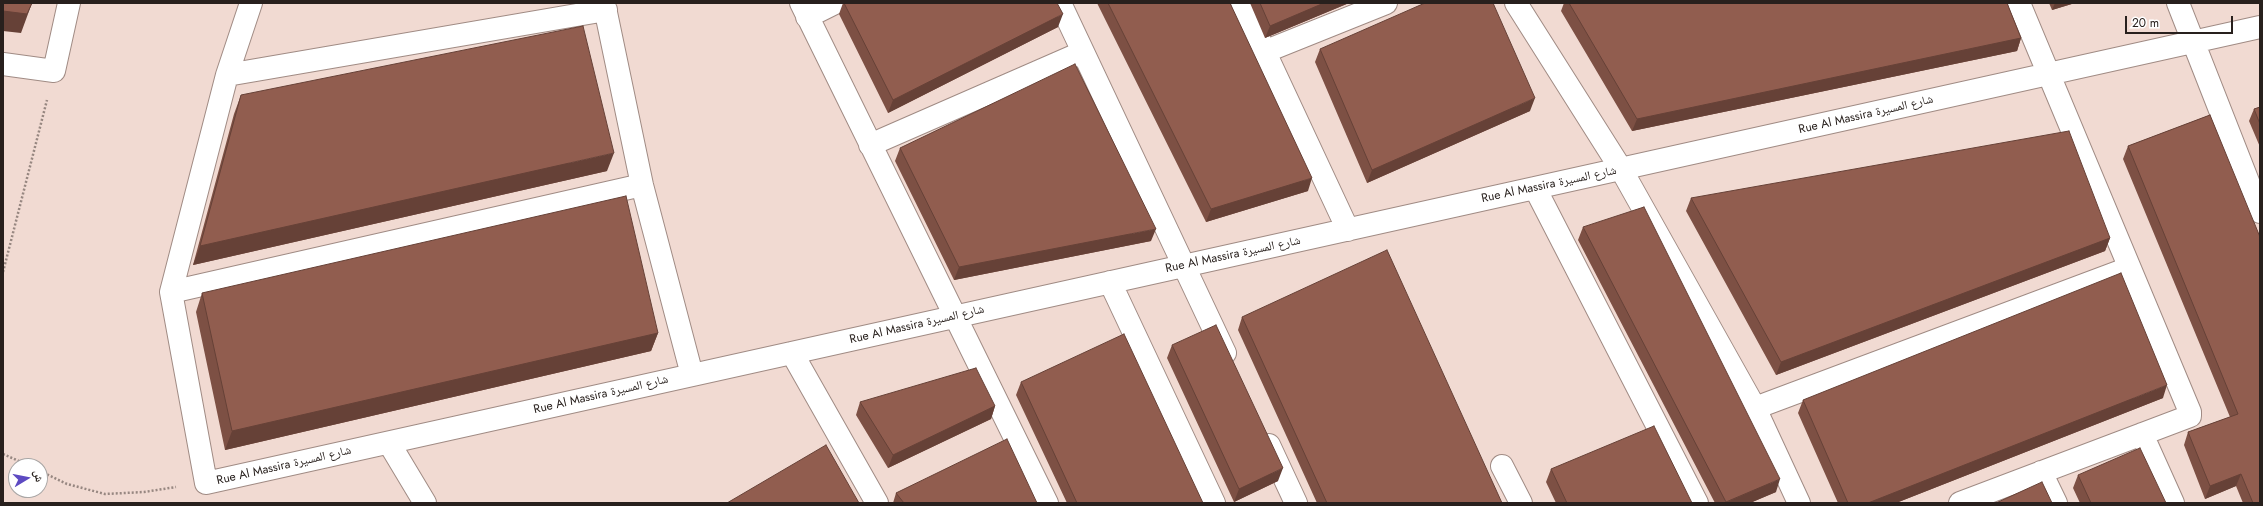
<!DOCTYPE html>
<meta charset="utf-8">
<style>
body{margin:0}
#map{position:relative;width:2263px;height:506px;overflow:hidden;background:#f1dad2;font-family:Jost,"Noto Naskh Arabic",sans-serif}
canvas{display:block}
.frame{position:absolute;inset:0;border:4px solid #28201d;pointer-events:none}
.north{position:absolute;left:8px;top:458px;width:40px;height:40px;box-sizing:border-box;background:#fff;border:1px solid #a9a6a5;border-radius:50%;rotate:80deg;font-size:11px;font-weight:700;line-height:16px;text-align:center;color:#28201d}
.north::after{content:'';display:block;margin:auto;width:14px;height:18px;background:#5d4ac2;clip-path:polygon(50% 0,100% 100%,50% 72%,0 100%)}
.scale{position:absolute;left:2125px;top:16px;width:108px;height:18px;box-sizing:border-box;border:2px solid #28201d;border-top:0;padding-left:5px;font-size:12px;line-height:14px;white-space:nowrap;color:#28201d;-webkit-text-stroke:3px #fff;paint-order:stroke}
</style>
<div id="map">
<canvas width="2263" height="506"></canvas>
<div class="frame"></div>
<div class="north">ش</div>
<div class="scale">20 m</div>
</div>
<script>
const g = document.querySelector('canvas').getContext('2d');
g.lineJoin = 'round';
const poly = rows => new Path2D(rows.map(r => 'M' + r).join(''));
function trace(path, color, width, dash) { g.strokeStyle = color; g.lineWidth = width; g.lineCap = dash ? 'butt' : 'round'; g.setLineDash(dash || []); g.stroke(path); }
function fillPath(path, color) { g.fillStyle = color; g.fill(path, 'evenodd'); }
function write(font, color, halo, rows, align = 'center') {
  g.font = font + ' Jost,"Noto Naskh Arabic",sans-serif'; g.lineWidth = 4; g.setLineDash([]); g.textBaseline = 'middle'; g.strokeStyle = halo; g.fillStyle = color; for (const [text, x, y, turn = 0] of rows) {
    g.save(); g.translate(x, y); g.rotate((+turn || 0) * Math.PI / 180); g.textAlign = isNaN(turn) ? turn : align; if (halo) g.strokeText(text, 0, 0); g.fillText(text, 0, 0); g.restore();
  }
}
const minor = poly([
 [251,3,227,75,171,292,206,483,2260,27],
 [604,3,642,185,692,375],
 [801,3,1047,503],
 [1060,3,1225,353],
 [1242,3,1348,230],
 [1516,3,1621,169,1755,408,1799,503],
 [2178,3,2260,212],
 [807,17,835,3],
 [1264,52,1386,3],
 [3,64,54,71,69,3],
 [227,75,606,10],
 [870,145,1083,52],
 [1535,188,1697,503],
 [1110,282,1214,503],
 [171,292,642,185],
 [792,353,877,503],
 [1755,408,2129,268],
 [2142,434,2173,503],
 [389,443,425,503],
 [1269,445,1296,503],
 [1502,466,1521,503],
 [2041,472,2056,503],
 [1960,503,2190,416,2190,412,2019,3]
]);
trace(minor, '#a08b84', 24);
trace(poly([
 [3,272,47,100],
 [3,454,30,466],
 [40,471,67,484,105,494,144,492,176,487]
]), '#978781', 2.5, [2, 2]);
trace(minor, '#fff', 22);
fillPath(poly([
 [843,3,1057,3,1058,27,888,113,839,14],
 [1097,3,1230,3,1308,191,1206,222],
 [1250,3,1349,3,1265,38],
 [1564,3,2007,3,2021,38,2017,51,1632,131,1561,11],
 [2049,3,2075,3,2052,10],
 [1320,49,1530,111,1367,183,1315,62],
 [241,95,607,171,193,265,234,114],
 [2260,107,2260,147,2249,121,2254,109],
 [2210,115,2260,503,2243,503,2236,486,2205,499,2184,445,2188,432,2230,417,2123,159,2128,146],
 [900,148,1151,241,954,280,895,161],
 [1691,198,2110,238,2105,251,1776,375,1686,211],
 [1583,227,1776,492,1750,503,1715,503,1578,240],
 [202,293,658,333,651,351,225,450,196,312],
 [1242,317,1502,503,1317,503,1238,330],
 [1172,345,1278,481,1234,502,1167,358],
 [1021,382,1203,503,1067,503,1016,395],
 [2163,398,1896,503,1838,503,1798,413,1803,400],
 [860,402,995,406,991,419,888,468,856,415],
 [1551,469,1692,503,1556,503,1546,482],
 [2078,475,2166,503,2080,503,2073,488],
 [896,493,1037,503,893,503]
]), '#7d5044');
fillPath(poly([
 [32,3,21,33,3,31,3,11],
 [1324,3,1349,3,1265,38,1270,26],
 [2055,3,2075,3,2052,10],
 [1063,14,1058,27,888,113,893,100],
 [2021,38,2017,51,1632,131,1637,119],
 [1535,98,1530,111,1367,183,1372,170],
 [614,153,607,171,193,265,200,246],
 [1312,178,1308,191,1206,222,1211,209],
 [1156,229,1151,241,954,280,959,267],
 [2110,238,2105,251,1776,375,1781,362],
 [658,333,651,351,225,450,232,431],
 [2167,385,2163,398,1896,503,1868,503],
 [995,406,991,419,888,468,893,455],
 [1283,468,1278,481,1234,502,1239,489],
 [2241,474,2236,486,2205,499,2210,486],
 [1780,479,1776,492,1750,503,1725,503]
]), '#664137');
const building = poly([
 [3,3,32,3,27,14,3,11,3,3],
 [844,3,1057,3,1063,14,893,100,844,3],
 [1108,3,1230,3,1312,178,1211,209,1108,3],
 [1260,3,1324,3,1270,26,1260,3],
 [1425,3,1493,3,1535,98,1372,170,1320,49,1425,3],
 [1569,3,2007,3,2021,38,1637,119,1569,3],
 [583,26,614,153,200,246,241,95,583,26],
 [1075,64,1156,229,959,267,900,148,1075,64],
 [2260,107,2260,124,2254,109,2260,107],
 [2210,115,2260,237,2260,503,2253,503,2241,474,2210,486,2188,432,2238,414,2128,146,2210,115],
 [2069,131,2110,238,1781,362,1691,198,2069,131],
 [626,196,658,333,232,431,202,293,626,196],
 [1644,207,1780,479,1726,502,1583,227,1644,207],
 [1387,250,1502,503,1327,503,1242,317,1387,250],
 [2121,273,2167,385,1868,503,1848,503,1803,400,2121,273],
 [1216,325,1283,468,1239,489,1172,345,1216,325],
 [1124,334,1203,503,1077,503,1021,382,1124,334],
 [976,368,995,406,893,455,860,402,976,368],
 [1654,426,1692,503,1567,503,1551,469,1654,426],
 [1007,439,1037,503,904,503,896,493,1007,439],
 [826,445,859,503,727,503,826,445],
 [2140,448,2166,503,2091,503,2078,475,2140,448],
 [2042,482,2052,503,1996,503,2042,482]
]);
fillPath(building, '#915d4f');
trace(building, '#664137', 1);
write('12px', '#28201d', '#fff', [
 ["Rue Al Massira شارع المسيرة",1866,115,-13],
 ["Rue Al Massira شارع المسيرة",1549,185,-12],
 ["Rue Al Massira شارع المسيرة",1233,255,-12],
 ["Rue Al Massira شارع المسيرة",917,325,-13],
 ["Rue Al Massira شارع المسيرة",601,395,-13],
 ["Rue Al Massira شارع المسيرة",284,466,-13]
]);
</script>
